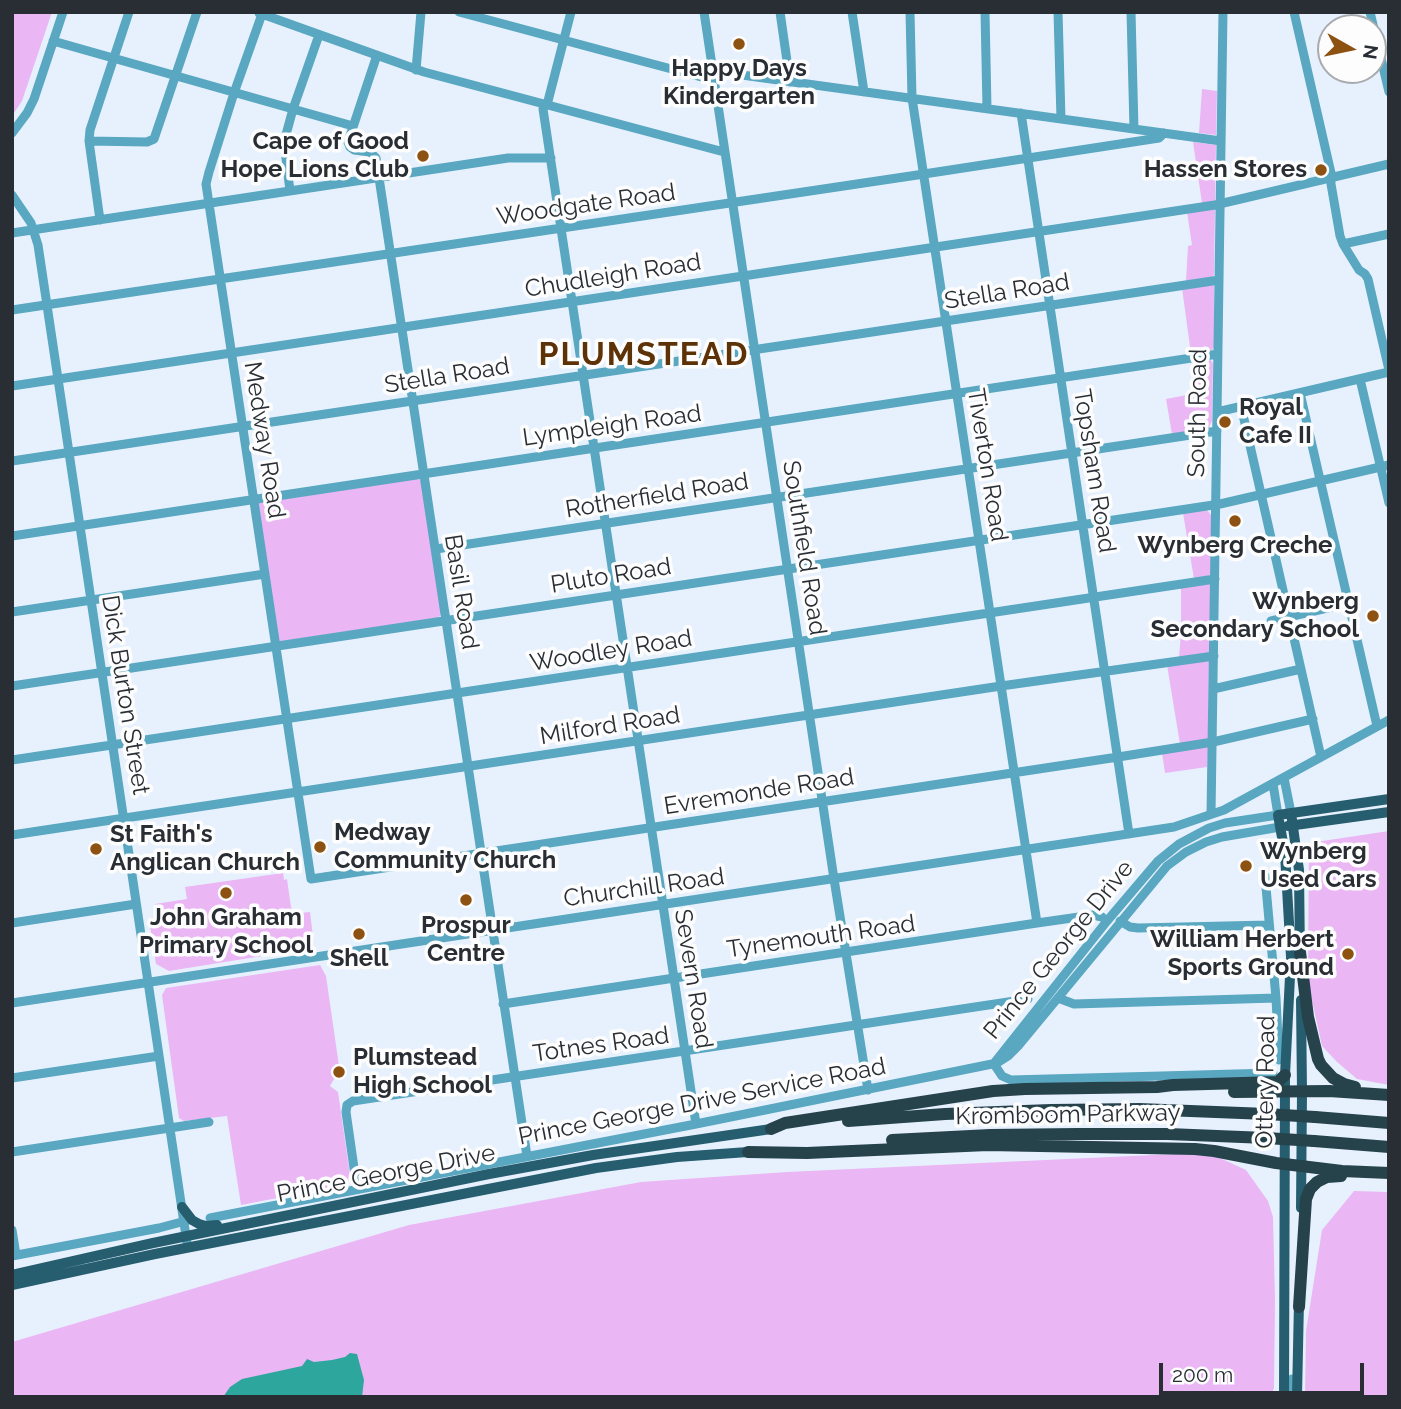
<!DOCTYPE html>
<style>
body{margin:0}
#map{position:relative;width:1401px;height:1409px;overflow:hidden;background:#e7f1fe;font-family:Raleway,sans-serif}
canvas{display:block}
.frame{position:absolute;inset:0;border:14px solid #292e34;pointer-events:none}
.north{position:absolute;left:1317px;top:14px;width:70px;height:70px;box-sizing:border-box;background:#fdfdfd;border:2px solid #a8aaad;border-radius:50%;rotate:99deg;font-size:19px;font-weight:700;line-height:28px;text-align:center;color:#292e34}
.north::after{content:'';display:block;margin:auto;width:24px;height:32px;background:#8d5111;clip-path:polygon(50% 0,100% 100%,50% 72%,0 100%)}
.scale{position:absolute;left:1159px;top:1363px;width:205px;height:32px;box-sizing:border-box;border:4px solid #292e34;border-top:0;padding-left:9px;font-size:21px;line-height:24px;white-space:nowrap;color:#292e34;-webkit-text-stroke:5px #fdfdfd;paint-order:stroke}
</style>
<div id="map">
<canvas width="1401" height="1409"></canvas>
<div class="frame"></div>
<div class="north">N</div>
<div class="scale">200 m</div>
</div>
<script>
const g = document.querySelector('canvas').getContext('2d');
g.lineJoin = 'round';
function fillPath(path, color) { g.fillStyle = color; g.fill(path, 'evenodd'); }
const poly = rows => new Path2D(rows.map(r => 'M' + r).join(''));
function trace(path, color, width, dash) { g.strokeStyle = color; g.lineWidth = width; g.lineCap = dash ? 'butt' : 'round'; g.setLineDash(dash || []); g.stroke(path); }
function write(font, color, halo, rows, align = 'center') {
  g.font = font + ' Raleway,sans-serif'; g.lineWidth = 7; g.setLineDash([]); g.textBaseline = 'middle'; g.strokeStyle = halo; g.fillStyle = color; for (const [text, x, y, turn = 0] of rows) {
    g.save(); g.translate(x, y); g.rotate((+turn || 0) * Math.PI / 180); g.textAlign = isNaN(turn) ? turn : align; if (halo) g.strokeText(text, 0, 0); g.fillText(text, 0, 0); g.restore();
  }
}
fillPath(poly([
 [12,12,52,12,22,101,12,116],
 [1202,89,1217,91,1216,135,1199,133],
 [1193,142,1216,145,1215,200,1214,202,1202,203],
 [1215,209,1214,275,1212,277,1186,281,1188,246,1192,245,1187,212],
 [1212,284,1214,286,1214,347,1212,350,1191,354,1182,288],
 [1210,359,1213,363,1212,421,1208,429,1172,434,1166,399,1197,393,1192,361],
 [417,478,421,481,441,614,440,616,437,618,276,642,256,502],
 [1206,509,1211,515,1211,574,1208,576,1194,579,1183,513],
 [1209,584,1211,585,1210,651,1209,653,1179,658,1181,633,1181,587],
 [1209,660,1208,740,1180,744,1167,665],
 [1208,746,1207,767,1165,773,1162,753],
 [1389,831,1389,1085,1357,1079,1337,1062,1322,1046,1308,982,1309,843],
 [283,873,284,880,287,879,292,914,310,912,314,945,312,948,169,971,156,964,149,919,156,917,155,904,187,899,185,887],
 [320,965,326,976,339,1066,338,1072,330,1086,338,1092,350,1175,345,1185,241,1205,227,1116,184,1121,179,1118,162,995,166,988],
 [1175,1154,1206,1155,1222,1159,1246,1170,1268,1201,1273,1217,1275,1299,1274,1388,1271,1397,12,1397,12,1342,409,1225,641,1182,787,1172],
 [1354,1191,1389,1192,1389,1397,1305,1397,1306,1331,1322,1230]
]), '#eab6f4');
fillPath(poly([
 [350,1353,357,1354,364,1380,362,1397,223,1397,230,1387,242,1379,302,1366,307,1359,314,1362,332,1360,345,1357]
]), '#2da69d');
trace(poly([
 [459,12,705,78,714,78],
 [571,12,548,101,543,109,696,1124],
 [704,12,834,879,868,1090],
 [780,12,790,82],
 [852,12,864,92],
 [910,12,912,98,1037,923],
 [985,12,987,108],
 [1058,12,1061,119],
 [1131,12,1134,129],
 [1294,12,1331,173,1331,184,1340,236,1343,244,1359,270,1365,274,1368,279,1389,370],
 [1370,12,1389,92],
 [259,13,424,72,724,152],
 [262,14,234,93,209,172,206,184,311,879,1118,757,1213,742,1313,719],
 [53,41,353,126],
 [377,55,348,142,350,147,354,150,370,152,376,158,527,1156],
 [416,70,421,12],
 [713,71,1221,141],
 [1021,113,1129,834],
 [12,133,27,113,34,99,63,12],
 [89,141,147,142,154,139,197,12],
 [290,191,284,142,293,109,319,35],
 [12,195,31,223,38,245,187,1243],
 [100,220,89,141,90,130,129,12],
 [12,233,508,158,551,158],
 [1343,244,1389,234],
 [12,310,924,174,1159,138,1164,133],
 [1360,379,1389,503],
 [12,386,1215,205,1389,164],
 [1300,393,1377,726],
 [1241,406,1321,757],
 [1217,412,1389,372],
 [12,461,1219,280],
 [12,536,1218,354],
 [436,549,1217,431],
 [12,612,265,574],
 [1271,621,1349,603],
 [12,686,1220,504,1389,465],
 [1213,689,1301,669],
 [12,760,1215,579],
 [1284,778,1291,813],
 [1211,814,1223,12],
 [12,835,1001,686,1214,656],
 [1265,876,1276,998,1279,1060],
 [1120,921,1130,927,1138,928,1269,925],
 [12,923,136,904],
 [1058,998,1074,1004,1276,998],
 [12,1003,1174,827,1224,810,1389,720],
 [503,1004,1037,923,1093,915,1102,917],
 [995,1062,1107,921,1158,861,1179,844,1209,828,1225,823,1278,815,1273,784],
 [994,1064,1002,1076,1011,1080,1273,1073],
 [12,1078,159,1056],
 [12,1152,209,1122],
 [357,1189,346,1112,347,1105,353,1101,1028,999],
 [210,1218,696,1124,997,1063,1008,1056,1019,1045,1167,866,1186,852,1206,842,1222,837,1280,827],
 [12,1230,16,1255],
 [12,1256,159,1228,189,1220],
 [1292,1397,1292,1379]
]), '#59a7c0', 9);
trace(poly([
 [1291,813,1299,870,1300,960],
 [1288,826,1389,812],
 [182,1207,192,1220,199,1224,206,1226,217,1225],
 [1301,1208,1302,1092,1301,1000],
 [12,1275,153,1243,489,1174,593,1155,771,1129],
 [12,1285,155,1254,596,1168,677,1157,748,1152],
 [1284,1397,1285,1075,1291,957,1285,854,1278,815,1389,799],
 [1297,1397,1299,1301]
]), '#265e6f', 10);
trace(poly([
 [1300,952,1308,1017,1318,1059,1321,1065,1333,1078,1344,1084,1355,1087],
 [1234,1092,1329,1091,1389,1095],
 [1315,1117,1389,1123],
 [848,1121,945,1114,1051,1110,1139,1109,1267,1114],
 [771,1129,785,1123,993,1091,1025,1089,1157,1087,1173,1085,1278,1082,1285,1075],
 [892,1140,990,1135,1078,1134,1168,1134,1266,1138],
 [1314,1141,1389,1147],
 [748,1152,807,1153,988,1145,1195,1149,1214,1151,1276,1163,1342,1171,1389,1173],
 [1299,1307,1306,1199,1310,1189,1317,1182,1327,1177,1341,1176]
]), '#26434c', 12);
trace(poly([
 [1267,1114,1315,1117],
 [1266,1138,1314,1141]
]), '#26434c', 12);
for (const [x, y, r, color] of [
 [739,44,7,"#8d5111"],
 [423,156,7,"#8d5111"],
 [1321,170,7,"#8d5111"],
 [1225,422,7,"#8d5111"],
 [1235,521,7,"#8d5111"],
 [1373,616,7,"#8d5111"],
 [320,847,7,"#8d5111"],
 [96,849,7,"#8d5111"],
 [1246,866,7,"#8d5111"],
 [226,893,7,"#8d5111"],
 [466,900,7,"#8d5111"],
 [359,934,7,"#8d5111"],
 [1348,954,7,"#8d5111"],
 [339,1072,7,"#8d5111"]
]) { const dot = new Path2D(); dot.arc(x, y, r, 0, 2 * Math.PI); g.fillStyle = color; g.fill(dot); trace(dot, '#fdfdfd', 2.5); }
write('bold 24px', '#292e34', '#fdfdfd', [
 ["Happy Days",739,69],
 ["Kindergarten",739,97],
 ["Cape of Good",409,142,"right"],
 ["Hope Lions Club",409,170,"right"],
 ["Hassen Stores",1307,170,"right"],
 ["Royal",1239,408,"left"],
 ["Cafe II",1239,436,"left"],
 ["Wynberg Creche",1235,546],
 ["Wynberg",1359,602,"right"],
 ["Secondary School",1359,630,"right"],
 ["Medway",334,833,"left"],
 ["Community Church",334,861,"left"],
 ["St Faith's",110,835,"left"],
 ["Anglican Church",110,863,"left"],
 ["Wynberg",1260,852,"left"],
 ["Used Cars",1260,880,"left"],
 ["John Graham",226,918],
 ["Primary School",226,946],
 ["Prospur",466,926],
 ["Centre",466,954],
 ["William Herbert",1334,940,"right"],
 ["Sports Ground",1334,968,"right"],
 ["Shell",359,959],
 ["Plumstead",353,1058,"left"],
 ["High School",353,1086,"left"]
]);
write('24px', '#292e34', '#fdfdfd', [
 ["Woodgate Road",586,205,-8],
 ["Chudleigh Road",613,276,-9],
 ["Stella Road",1007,292,-9],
 ["Stella Road",447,376,-9],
 ["South Road",1198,413,-89],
 ["Lympleigh Road",612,426,-8],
 ["Medway Road",264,440,81],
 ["Tiverton Road",987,465,81],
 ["Topsham Road",1094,471,81],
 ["Rotherfield Road",657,496,-9],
 ["Southfield Road",804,548,81],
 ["Pluto Road",611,576,-9],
 ["Basil Road",461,592,81],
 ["Woodley Road",611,651,-9],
 ["Dick Burton Street",125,695,81],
 ["Milford Road",610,726,-9],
 ["Evremonde Road",759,792,-9],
 ["Churchill Road",644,888,-8],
 ["Tynemouth Road",821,937,-8],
 ["Prince George Drive",1059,950,-51],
 ["Severn Road",693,979,81],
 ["Totnes Road",601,1045,-8],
 ["Ottery Road",1266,1082,-89],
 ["Prince George Drive Service Road",702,1102,-11],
 ["Kromboom Parkway",1068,1115,-1],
 ["Prince George Drive",386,1174,-11]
]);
g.letterSpacing = '2px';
write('bold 32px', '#5c3206', '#fdfdfd', [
 ["PLUMSTEAD",644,355]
]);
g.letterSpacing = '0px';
</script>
